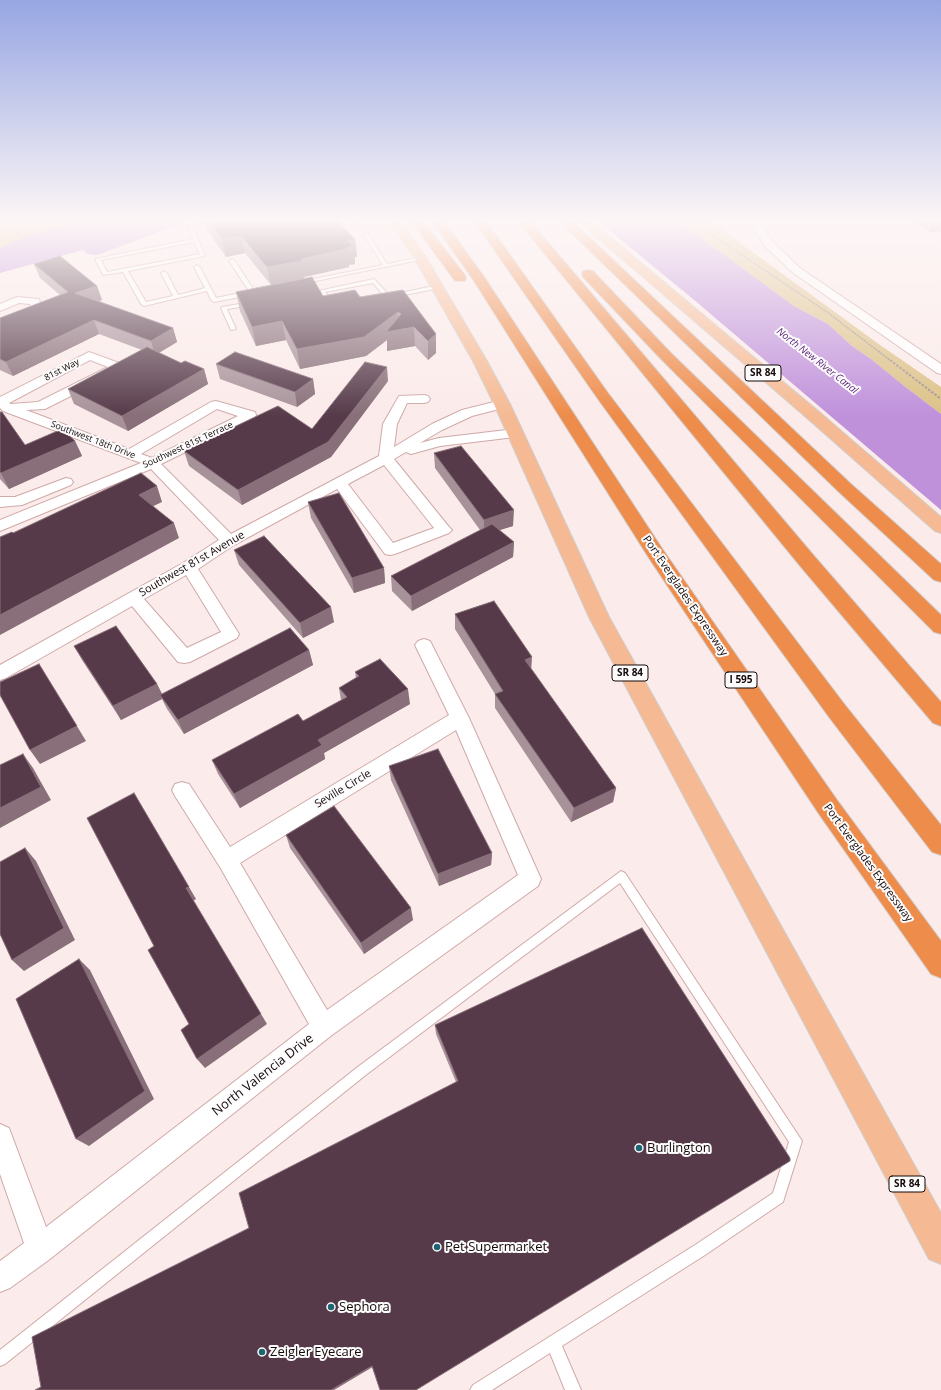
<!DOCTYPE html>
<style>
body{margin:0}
canvas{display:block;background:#fbebea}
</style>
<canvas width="941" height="1390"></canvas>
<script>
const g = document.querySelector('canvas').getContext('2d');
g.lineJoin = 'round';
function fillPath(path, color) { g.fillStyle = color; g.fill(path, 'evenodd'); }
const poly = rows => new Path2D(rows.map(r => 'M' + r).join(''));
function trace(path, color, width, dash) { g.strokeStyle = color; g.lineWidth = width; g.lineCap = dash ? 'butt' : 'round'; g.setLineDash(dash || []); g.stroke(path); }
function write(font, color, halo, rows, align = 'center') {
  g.font = font + ' "Open Sans",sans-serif'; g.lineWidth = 4; g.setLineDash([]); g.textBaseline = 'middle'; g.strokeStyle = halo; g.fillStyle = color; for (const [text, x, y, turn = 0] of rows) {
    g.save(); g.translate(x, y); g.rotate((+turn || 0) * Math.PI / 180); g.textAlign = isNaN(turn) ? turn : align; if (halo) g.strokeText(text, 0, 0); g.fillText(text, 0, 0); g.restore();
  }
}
fillPath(poly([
 [0,221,140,221,0,266],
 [678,221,710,221,880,345,941,387,941,414,903,385,871,359,852,346,828,324,794,306]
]), '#dcc186');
fillPath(poly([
 [73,221,188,221,97,255,87,254,83,250,0,273,0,248,24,237],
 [598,221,678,221,794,306,828,324,852,346,871,359,903,385,941,414,941,510,693,299]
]), '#bf91db');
const service = poly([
 [200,221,206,221,193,228,205,256,128,271,146,302,173,296,161,273,164,271,167,273,178,295,205,288,194,267,197,265,200,267,216,298,249,291,229,261,232,259,234,260,256,293,255,294,214,302,211,300,207,291,144,306,141,304,123,272,103,275,95,259,193,239,188,227,200,221],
 [194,242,200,254,107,272,101,260,194,242],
 [328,221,333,221,338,227,364,223,363,221,367,221,369,224,337,230,328,221],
 [366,234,368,234,387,264,421,257,424,259,301,284,300,283,303,281,383,265,364,235,366,234],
 [374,279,389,295,389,297,385,297,373,283,325,292,336,305,333,307,318,291,374,279],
 [438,285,440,286,440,288,394,297,391,295,438,285],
 [251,302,254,304,253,305,227,309,236,329,231,330,221,308,222,307,251,302],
 [621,871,625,873,802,1141,783,1202,705,1255,562,1346,581,1390,565,1390,550,1353,492,1390,470,1390,473,1385,695,1245,773,1193,789,1142,620,883,367,1074,5,1364,0,1366,0,1350,359,1066,621,871]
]);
const minor = poly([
 [752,221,762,221,762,226,773,242,800,268,941,364,941,374,937,373,792,272,765,246,752,226,752,221],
 [17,297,39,299,43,310,41,312,0,328,0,321,31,308,30,304,19,303,0,311,0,304,17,297],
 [89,352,122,364,124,367,122,370,45,409,26,410,129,449,211,402,216,401,255,412,256,415,255,418,161,464,231,534,379,456,383,424,399,396,424,395,428,396,430,399,428,402,424,403,407,403,397,424,394,447,432,424,462,410,502,400,507,401,508,404,507,407,472,416,442,430,420,443,439,438,515,429,520,430,522,433,520,436,515,437,440,446,411,454,406,452,394,459,449,527,452,530,449,533,395,554,390,555,385,554,337,489,234,545,198,569,239,634,237,638,190,662,184,663,178,662,132,606,6,678,0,680,0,665,183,563,219,540,151,469,0,531,0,520,141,463,3,411,0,408,0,397,89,352],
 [90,360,108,367,38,402,11,404,9,403,90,360],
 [217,409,238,416,152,458,141,454,217,409],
 [384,465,434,528,393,543,348,484,384,465],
 [186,575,221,632,187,648,144,599,186,575],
 [66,478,71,479,73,482,71,485,22,505,0,507,0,497,15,497,66,478],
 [424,639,430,641,469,718,541,879,538,886,332,1035,50,1259,10,1288,0,1292,0,1261,24,1243,0,1174,0,1124,9,1128,46,1227,309,1024,220,867,175,796,172,790,175,784,182,782,189,784,230,847,449,715,415,645,418,641,424,639],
 [456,730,518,875,327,1010,240,863,456,730]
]);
const primary = poly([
 [389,221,401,221,427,259,487,361,510,404,609,617,941,1213,941,1264,929,1259,589,617,494,404,473,361,415,259,389,221],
 [578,221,591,221,818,411,941,517,941,533,935,531,806,417,578,221]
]);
const motorway = poly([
 [411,221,423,221,465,275,466,278,465,281,455,281,411,221],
 [432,221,444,221,485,278,663,550,837,800,941,941,941,978,931,974,819,814,649,558,474,281,432,221],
 [474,221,486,221,608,393,845,705,941,825,941,855,932,852,829,717,598,399,474,221],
 [518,221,530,221,815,557,941,702,941,726,933,723,801,567,518,221],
 [559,221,572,221,851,484,941,564,941,582,934,580,839,492,559,221],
 [588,270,593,271,671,353,941,615,941,634,934,632,661,359,583,277,582,274,583,271,588,270]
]);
trace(service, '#cfa9a8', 2);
trace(minor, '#cfa9a8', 2);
trace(primary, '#d0cece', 2);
trace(motorway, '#d0cece', 2);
trace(poly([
 [691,221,827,312,891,361]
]), '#a19292', 1.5, [2, 1]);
trace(poly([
 [890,360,941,399]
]), '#a19292', 2, [2.5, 1.5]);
fillPath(service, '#fff');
fillPath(minor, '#fff');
fillPath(primary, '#f5ba93');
fillPath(motorway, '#ee8c4b');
fillPath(poly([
 [203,221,323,221,355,239,357,257,355,257,355,264,349,265,349,267,304,277,305,279,323,296,360,297,403,290,436,334,436,353,428,360,415,346,387,351,387,340,366,356,300,369,286,340,256,346,240,311,236,292,271,285,245,253,226,257,205,227],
 [912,221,941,221,941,233,938,231,930,232],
 [34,264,97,286,102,300,98,301,173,328,177,342,159,353,181,363,204,369,208,384,128,431,74,404,68,389,142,350,99,334,13,376,0,370,0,318,60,295,40,278],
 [216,364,313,379,315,394,297,407,220,379],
 [388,381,331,457,242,505,189,466,184,451,312,429],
 [0,412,25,445,75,441,82,456,9,489,0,479],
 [434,453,513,526,499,530,514,542,513,557,412,611,392,591,391,576,480,530,435,468],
 [308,502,384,568,385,583,354,593,311,518],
 [234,550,334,622,303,638,239,565],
 [455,614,531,669,616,788,613,802,571,822,495,708,495,694,455,629],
 [74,646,157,684,162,694,309,650,313,665,184,734,167,709,162,699,121,720,82,660],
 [355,672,410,704,324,753,325,759,240,808,218,774,212,760,303,721,341,700,339,688,356,678],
 [389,766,492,853,491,865,439,886,391,780],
 [286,835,413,920,364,954,290,848],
 [642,928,373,1367,41,1387,249,1228,456,1082,436,1034,435,1025]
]), '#a8929a');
fillPath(poly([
 [934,221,941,221,941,223,938,231,930,232],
 [241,236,245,253,226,257,222,239],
 [355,239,357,257,355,257,355,264,349,265,349,267,304,277,305,279,271,285,267,267,301,259,348,241],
 [97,286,102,300,80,307,75,293],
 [398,312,400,330,414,327,415,346,387,351,387,340,366,356,300,369,297,349],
 [94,320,99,334,13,376,6,362],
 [282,321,286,340,256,346,252,327],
 [173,328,177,342,155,355,151,341],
 [436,334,436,353,428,360,428,341],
 [387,367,388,381,331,457,242,505,238,490],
 [204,369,208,384,128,431,122,416],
 [313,379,315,394,297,407,295,392],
 [75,441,82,456,9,489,1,473],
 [157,486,162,502,145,510,139,495],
 [514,510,513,526,484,535,484,520],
 [174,523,179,538,0,635,0,615],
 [514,542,513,557,412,611,411,596],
 [384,568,385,583,354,593,352,578],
 [331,607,334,622,303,638,300,623],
 [309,650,313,665,184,734,178,720],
 [532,657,531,672,525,660],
 [39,664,86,741,40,764,30,750],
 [157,684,164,698,160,695,162,699,121,720,113,706],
 [408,689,410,704,324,753,325,759,240,808,234,794,318,740],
 [23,754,33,768,51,800,0,828,0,808],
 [616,788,613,802,571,822,574,808],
 [134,793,196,899,193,901,267,1024,205,1068,197,1059,186,888],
 [25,848,36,861,75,940,24,971,12,960],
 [492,853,491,865,439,886,438,874],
 [411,908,413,920,364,954,361,943],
 [79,959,90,970,154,1099,89,1146,76,1139],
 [376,1365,334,1390,331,1390,372,1366]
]), '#886f79');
const building = poly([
 [209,221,323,221,324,222,327,221,337,221,355,239,348,241,353,246,346,248,347,249,301,259,302,261,267,267,241,236,222,239,209,221],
 [60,256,97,286,75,293,173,328,151,341,94,320,6,362,0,359,0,318,68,292,34,264,60,256],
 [312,277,323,296,355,290,360,297,403,290,436,334,428,341,414,327,386,332,401,314,398,312,364,337,297,349,282,321,252,327,236,292,312,277],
 [147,347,181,363,185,361,204,369,122,416,68,389,147,347],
 [235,352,313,379,295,392,216,364,235,352],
 [365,362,387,367,328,442,238,490,184,451,278,406,312,429,365,362],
 [0,412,2,412,25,445,62,429,75,441,1,473,0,472,0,412],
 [461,446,514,510,484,520,434,453,461,446],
 [141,473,157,486,139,495,174,523,0,615,0,537,12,532,13,533,141,473],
 [339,493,384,568,352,578,308,502,339,493],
 [492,524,514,542,411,596,391,576,492,524],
 [264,536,331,607,300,623,234,550,264,536],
 [494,601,532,657,525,660,616,788,574,808,495,694,503,691,455,614,494,601],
 [116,626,157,684,113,706,74,646,116,626],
 [290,628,309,650,178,720,160,695,290,628],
 [380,659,408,689,318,740,322,745,234,794,212,760,298,714,303,721,347,697,339,688,359,676,355,672,380,659],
 [39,664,77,726,30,750,0,695,0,682,39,664],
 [438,749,492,853,438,874,389,766,438,749],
 [23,754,41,787,0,808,0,765,23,754],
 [134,793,189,887,186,888,261,1014,197,1059,181,1030,189,1024,148,950,154,946,87,818,134,793],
 [334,806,411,908,361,943,286,835,334,806],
 [25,848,64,928,12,960,0,934,0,862,25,848],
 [642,928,790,1158,790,1161,416,1390,380,1390,372,1366,331,1390,35,1390,41,1387,32,1337,249,1228,239,1193,458,1081,435,1025,642,928],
 [79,959,145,1091,76,1139,16,999,79,959]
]);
fillPath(building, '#563a49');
trace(building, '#886f79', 1);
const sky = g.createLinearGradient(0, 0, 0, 416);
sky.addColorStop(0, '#97a6e3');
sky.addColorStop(0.53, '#fdf6f6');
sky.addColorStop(1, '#fdf6f600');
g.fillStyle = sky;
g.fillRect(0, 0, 941, 416);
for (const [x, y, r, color] of [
 [639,1148,4,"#1c6572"],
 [437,1247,4,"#1c6572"],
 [331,1307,4,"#1c6572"],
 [262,1352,4,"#1c6572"]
]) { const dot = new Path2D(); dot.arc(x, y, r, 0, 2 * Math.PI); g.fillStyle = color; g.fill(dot); trace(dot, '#fcfcfc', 1.5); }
write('9px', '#150809', '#fcfcfc', [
 ["81st Way",62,370,-27],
 ["Southwest 18th Drive",93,440,21],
 ["Southwest 81st Terrace",188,445,-25]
]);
write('italic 10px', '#5f267c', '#fcfcfc', [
 ["North New River Canal",817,361,38]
]);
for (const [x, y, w] of [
 [763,373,36],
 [630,673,36],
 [741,680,32],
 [907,1184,36]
]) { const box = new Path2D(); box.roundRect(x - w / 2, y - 8, w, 16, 3); g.fillStyle = '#fcfcfc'; g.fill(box); trace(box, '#150809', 1); }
write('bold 10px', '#150809', null, [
 ["SR 84",763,373],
 ["SR 84",630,673],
 ["I 595",741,680],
 ["SR 84",907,1184]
]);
write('11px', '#150809', '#fcfcfc', [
 ["Southwest 81st Avenue",192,564,-30],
 ["Port Everglades Expressway",685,596,56],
 ["Seville Circle",343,789,-31],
 ["Port Everglades Expressway",868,863,54]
]);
write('13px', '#150809', '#fcfcfc', [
 ["North Valencia Drive",263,1075,-38]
]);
write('13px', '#150809', '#fcfcfc', [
 ["Burlington",647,1148],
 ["Pet Supermarket",445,1247],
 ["Sephora",339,1307],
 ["Zeigler Eyecare",270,1352]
], 'left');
</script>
